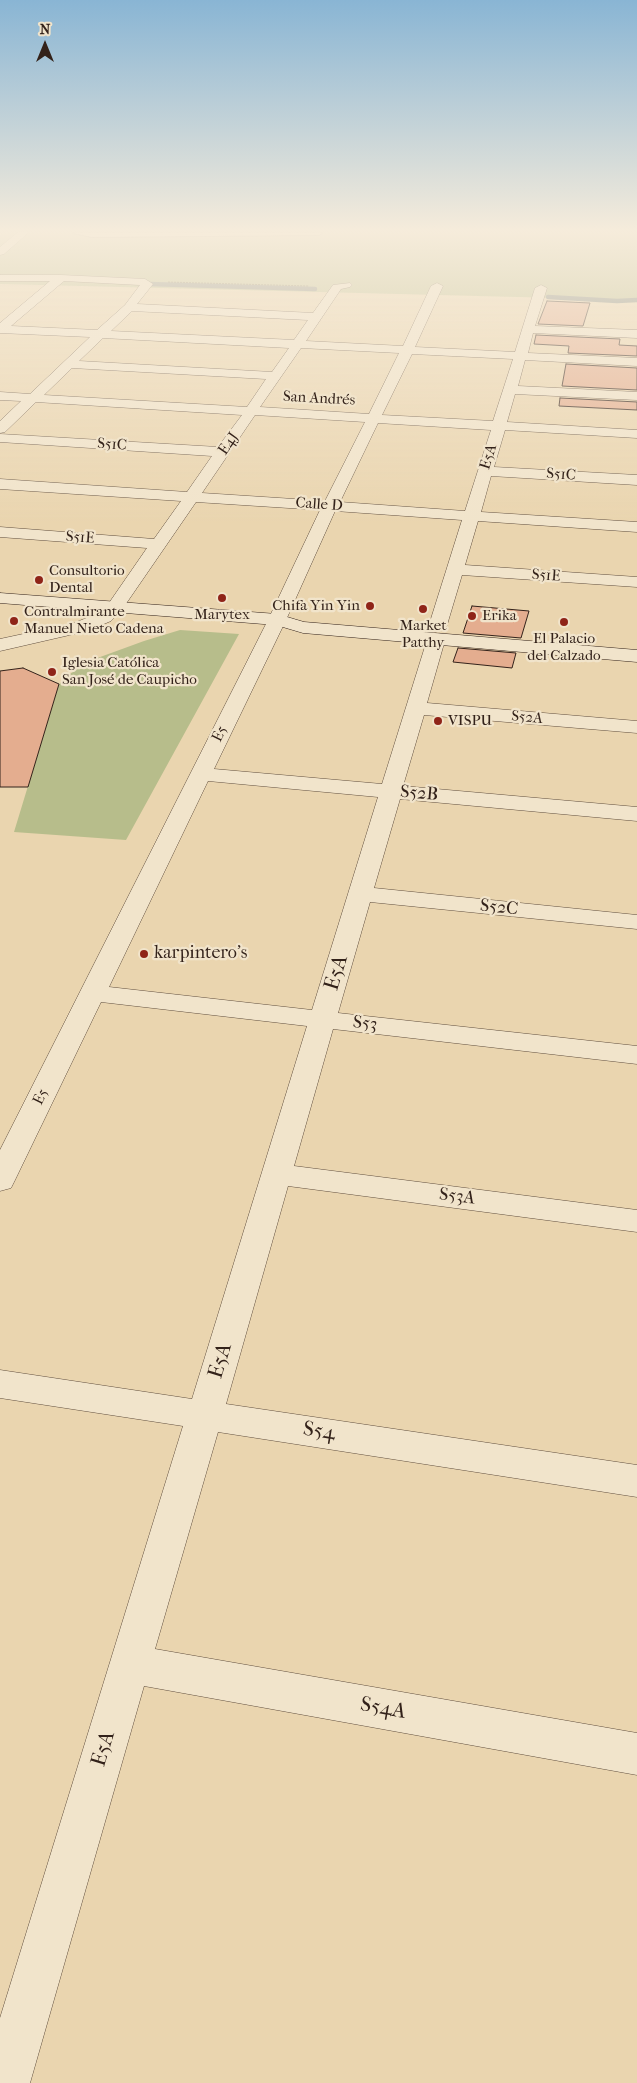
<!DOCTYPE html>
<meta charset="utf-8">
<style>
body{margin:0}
#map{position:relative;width:637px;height:2083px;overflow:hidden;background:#ead5af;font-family:"IM FELL French Canon",serif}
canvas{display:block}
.north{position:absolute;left:20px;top:20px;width:50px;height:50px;-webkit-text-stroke:4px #f1e4cb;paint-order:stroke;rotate:0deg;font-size:14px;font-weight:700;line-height:20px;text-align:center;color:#33221a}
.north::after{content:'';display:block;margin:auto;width:18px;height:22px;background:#33221a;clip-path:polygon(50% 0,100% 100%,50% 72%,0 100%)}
</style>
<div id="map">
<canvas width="637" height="2083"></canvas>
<div class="north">N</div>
</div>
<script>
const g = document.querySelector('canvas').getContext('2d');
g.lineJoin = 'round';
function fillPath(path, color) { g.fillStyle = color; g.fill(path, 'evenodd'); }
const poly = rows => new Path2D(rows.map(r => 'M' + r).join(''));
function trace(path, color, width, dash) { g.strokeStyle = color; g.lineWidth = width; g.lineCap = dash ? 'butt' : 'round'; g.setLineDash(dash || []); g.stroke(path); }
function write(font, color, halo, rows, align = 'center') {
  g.font = font + ' "IM FELL French Canon",serif'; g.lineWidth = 4.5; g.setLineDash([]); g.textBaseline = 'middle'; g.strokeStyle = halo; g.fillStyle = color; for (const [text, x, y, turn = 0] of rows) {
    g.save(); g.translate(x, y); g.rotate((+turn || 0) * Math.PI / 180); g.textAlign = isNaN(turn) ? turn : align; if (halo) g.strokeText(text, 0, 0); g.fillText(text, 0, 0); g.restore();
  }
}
fillPath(poly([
 [2,233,637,233,637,300,0,284,0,236],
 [180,630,239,634,126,840,14,832,59,684,81,664,144,641]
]), '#b7bd8b');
trace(poly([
 [149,284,315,289],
 [548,297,617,301,637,300]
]), '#727b78', 4.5);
const building = poly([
 [547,301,590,303,583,326,538,324,547,301],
 [536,335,620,339,619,345,637,346,637,356,568,353,569,346,534,344,536,335],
 [566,364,637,368,637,390,562,386,566,364],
 [560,398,637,402,637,410,559,406,560,398],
 [472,606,529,611,521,638,463,633,472,606],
 [458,648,516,653,512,668,453,662,458,648],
 [23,668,59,684,28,787,0,787,0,671,23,668]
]);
fillPath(building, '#e4ad8f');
trace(building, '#33221a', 1);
const service = poly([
 [73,233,322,233,319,235,92,237,73,233]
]);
const minor = poly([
 [17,233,28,233,4,254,0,255,0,247,17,233],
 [0,275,61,275,145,279,153,284,137,304,313,313,333,285,350,283,352,285,350,287,341,289,306,341,403,346,431,286,437,283,443,286,415,347,515,352,535,288,541,285,547,288,535,326,637,330,637,338,533,333,528,353,637,358,637,366,525,360,518,386,637,392,637,400,515,394,507,422,637,430,637,438,505,430,494,467,637,475,637,485,491,476,481,512,637,522,637,532,478,521,465,565,637,577,637,587,462,575,447,625,445,629,438,631,431,629,429,625,462,520,335,511,286,620,214,769,382,784,427,640,429,636,436,634,443,636,445,640,427,703,637,721,637,733,424,715,403,786,637,807,637,821,400,799,374,888,637,915,637,929,370,902,338,1013,637,1046,637,1064,333,1029,294,1166,637,1210,637,1232,288,1186,226,1404,637,1465,637,1497,218,1432,155,1649,637,1733,637,1775,144,1686,30,2083,0,2083,0,2018,183,1426,0,1398,0,1370,192,1399,307,1026,101,1002,15,1180,11,1188,0,1191,0,1150,268,620,320,510,196,502,121,611,111,621,87,631,0,651,0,639,74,623,99,613,109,603,147,548,0,537,0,527,154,539,181,501,0,489,0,479,187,492,212,456,0,442,0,434,218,447,242,415,36,402,5,432,0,433,0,421,21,401,0,400,0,392,30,394,90,337,0,333,0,323,50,281,0,281,0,275],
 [64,281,140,285,125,305,97,330,11,326,64,281],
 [132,311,308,320,294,340,111,331,132,311],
 [103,338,289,348,272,372,79,361,103,338],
 [301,348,399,353,369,414,260,407,301,348],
 [412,354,513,359,493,421,382,415,412,354],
 [72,368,266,379,247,407,44,395,72,368],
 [255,415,365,422,325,501,202,493,255,415],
 [378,423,491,430,465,511,340,502,378,423],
 [208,781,378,797,312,1010,109,987,208,781]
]);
const secondary = poly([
 [0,593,277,614,304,622,637,650,637,662,303,633,276,625,0,603,0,593]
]);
trace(service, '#614f3f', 2);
trace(minor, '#614f3f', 1);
trace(secondary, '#33221a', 1);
trace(poly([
 [168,282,309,286]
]), '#33221a', 1, [0.5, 1]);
fillPath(service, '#f1e4cb');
fillPath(minor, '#f1e4cb');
fillPath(secondary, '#f1e4cb');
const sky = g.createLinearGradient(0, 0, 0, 525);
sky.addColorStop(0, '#89b5d4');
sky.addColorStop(0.44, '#f6ecdb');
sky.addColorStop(1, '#f6ecdb00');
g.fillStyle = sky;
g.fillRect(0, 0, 637, 525);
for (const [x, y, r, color] of [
 [39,580,5,"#8f2418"],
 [222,598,5,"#8f2418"],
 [370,606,5,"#8f2418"],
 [423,609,5,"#8f2418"],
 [472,616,5,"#8f2418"],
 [14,621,5,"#8f2418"],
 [564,622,5,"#8f2418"],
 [52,672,5,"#8f2418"],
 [438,721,5,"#8f2418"],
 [144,954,5,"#8f2418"]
]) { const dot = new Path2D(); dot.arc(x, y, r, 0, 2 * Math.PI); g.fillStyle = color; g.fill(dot); trace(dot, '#f1e4cb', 2); }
write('15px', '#33221a', '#f1e4cb', [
 ["San Andrés",319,399,3],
 ["E4J",229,444,-55],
 ["S51C",112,445,4],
 ["E5A",489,457,-73],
 ["S51C",561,475,4],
 ["Calle D",319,505,4],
 ["S51E",80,538,4],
 ["S51E",546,576,4],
 ["S52A",527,718,5],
 ["E5",220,734,-64],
 ["E5",41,1097,-64]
]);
write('15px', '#33221a', '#f1e4cb', [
 ["Consultorio",49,571],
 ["Dental",49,588],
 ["Chifa Yin Yin",360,606,"right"],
 ["Contralmirante",24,612],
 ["Manuel Nieto Cadena",24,629],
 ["Marytex",222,615,"center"],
 ["Erika",482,616],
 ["Market",423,626,"center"],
 ["Patthy",423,643,"center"],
 ["El Palacio",564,639,"center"],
 ["del Calzado",564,656,"center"],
 ["Iglesia Católica",62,663],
 ["San José de Caupicho",62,680],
 ["VISPU",448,721]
], 'left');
write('18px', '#33221a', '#f1e4cb', [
 ["S52B",419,794,5],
 ["S52C",499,908,6],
 ["S53",365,1024,7],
 ["S53A",457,1197,7]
]);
write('18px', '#33221a', '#f1e4cb', [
 ["karpintero's",154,954]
], 'left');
write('21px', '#33221a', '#f1e4cb', [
 ["E5A",337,973,-73],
 ["E5A",221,1361,-73],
 ["S54",319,1432,9],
 ["S54A",383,1709,10],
 ["E5A",104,1749,-73]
]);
</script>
